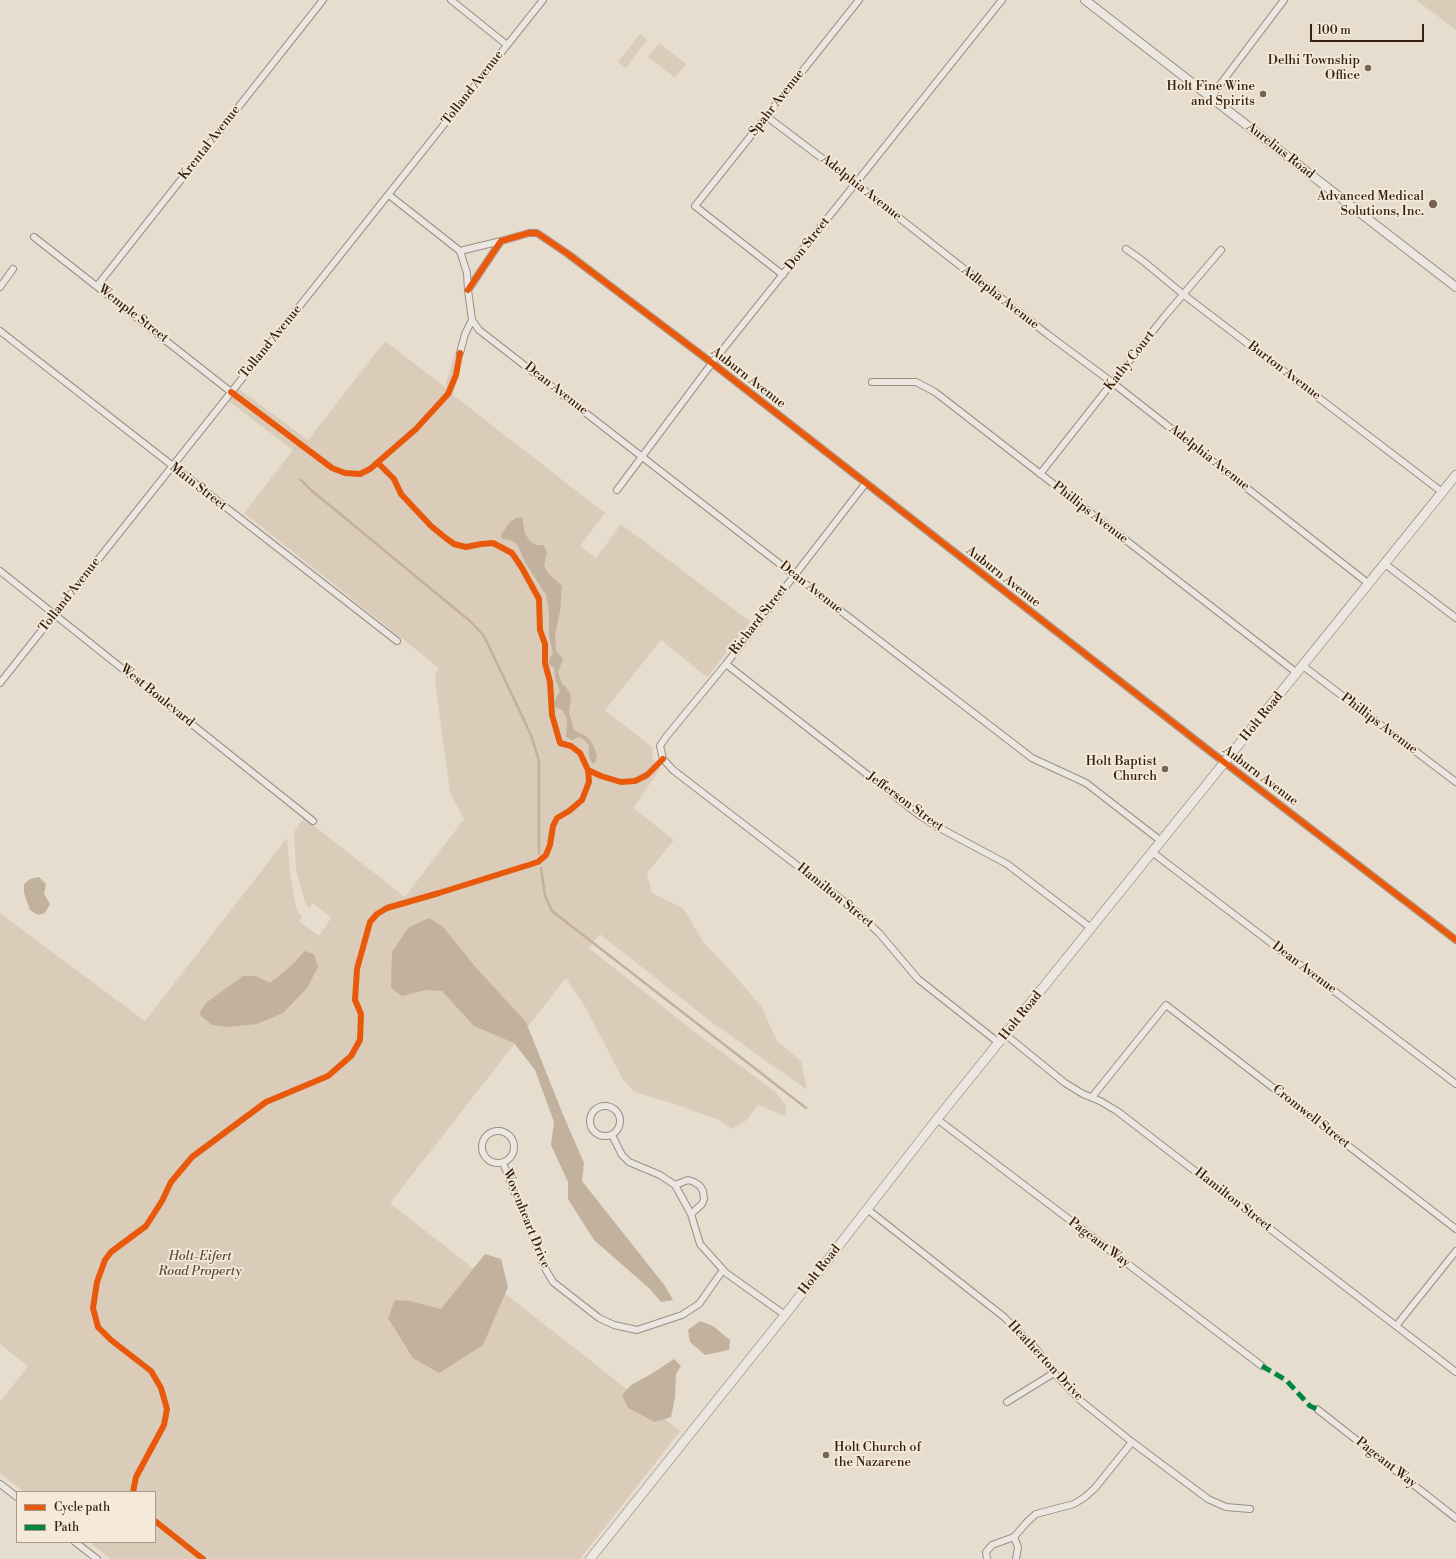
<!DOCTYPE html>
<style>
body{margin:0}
#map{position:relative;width:1456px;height:1559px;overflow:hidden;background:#e6ddcf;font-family:"Libre Bodoni",serif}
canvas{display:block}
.legend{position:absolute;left:16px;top:1491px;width:140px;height:52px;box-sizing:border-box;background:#f5eada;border:1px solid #a99988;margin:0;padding:5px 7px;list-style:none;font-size:12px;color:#38200e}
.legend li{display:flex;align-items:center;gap:8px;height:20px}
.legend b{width:20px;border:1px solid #a99988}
.scale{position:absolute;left:1310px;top:24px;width:114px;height:18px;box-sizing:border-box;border:2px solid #38200e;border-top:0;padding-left:5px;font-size:12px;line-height:14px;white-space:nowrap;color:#38200e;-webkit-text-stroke:3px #f5eada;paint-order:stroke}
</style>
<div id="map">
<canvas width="1456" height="1559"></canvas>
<ul class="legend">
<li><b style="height:5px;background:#e8590c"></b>Cycle path</li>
<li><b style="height:5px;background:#00873e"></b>Path</li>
</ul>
<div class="scale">100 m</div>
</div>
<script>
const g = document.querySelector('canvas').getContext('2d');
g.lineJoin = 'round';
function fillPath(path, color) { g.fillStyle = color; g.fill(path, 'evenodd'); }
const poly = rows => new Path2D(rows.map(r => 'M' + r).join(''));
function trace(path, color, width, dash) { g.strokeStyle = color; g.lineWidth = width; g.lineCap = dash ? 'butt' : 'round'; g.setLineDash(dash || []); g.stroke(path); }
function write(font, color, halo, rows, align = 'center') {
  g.font = font + ' "Libre Bodoni",serif'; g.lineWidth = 3.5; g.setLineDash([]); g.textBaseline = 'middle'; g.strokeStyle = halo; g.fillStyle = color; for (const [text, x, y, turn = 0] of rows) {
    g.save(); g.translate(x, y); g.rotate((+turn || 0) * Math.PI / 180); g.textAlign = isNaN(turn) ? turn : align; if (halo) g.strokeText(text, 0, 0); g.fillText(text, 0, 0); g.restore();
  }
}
fillPath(poly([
 [1416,0,1456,0,1456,30],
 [640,34,647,40,626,68,618,62],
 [659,43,686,64,675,78,648,57],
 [385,341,445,387,455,352,464,353,453,395,605,513,580,546,596,558,621,524,751,622,707,677,661,640,605,710,652,747,653,759,661,768,633,808,674,840,647,873,652,893,683,908,704,943,728,968,761,1006,777,1041,801,1061,807,1090,710,1021,600,934,589,948,700,1036,776,1092,786,1106,785,1116,758,1105,747,1120,732,1129,719,1120,675,1104,634,1092,622,1078,587,1010,566,978,390,1203,680,1431,580,1559,111,1559,89,1542,155,1542,155,1492,24,1492,0,1473,0,1402,28,1366,0,1344,0,913,145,1021,287,838,290,873,296,908,302,917,299,921,319,936,331,918,313,903,309,908,305,902,296,870,294,832,304,818,405,897,464,819,450,792,435,681,436,673,439,668,244,513,293,450,226,399,236,387,308,440]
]), '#daccb9');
fillPath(poly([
 [522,517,525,534,530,541,536,545,543,545,547,552,544,566,548,573,562,586,560,611,555,636,556,651,563,659,558,672,562,684,566,687,571,696,569,713,574,730,586,736,592,743,597,755,595,763,592,763,589,756,589,746,585,740,579,737,572,740,566,737,567,719,563,711,556,707,554,704,556,698,560,691,555,678,554,668,549,664,549,659,553,653,549,636,549,613,546,595,525,562,517,544,510,540,502,539,501,535,510,522,516,518],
 [39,877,46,884,44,894,50,904,45,913,38,915,30,910,24,893,24,884,30,879],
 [429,918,443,927,478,970,526,1022,564,1117,584,1163,582,1181,665,1286,673,1300,661,1302,650,1289,594,1240,568,1199,568,1182,551,1145,554,1122,535,1070,514,1043,474,1026,442,991,426,990,402,996,391,988,392,952,408,928],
 [305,951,314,954,318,967,307,988,283,1013,257,1024,228,1027,212,1025,199,1014,206,1003,243,976,256,976,270,983,291,966],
 [485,1254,501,1259,508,1287,483,1345,439,1373,413,1358,388,1318,395,1300,410,1301,441,1309],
 [700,1321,713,1326,730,1340,729,1350,705,1355,690,1342,688,1330],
 [674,1359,681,1366,676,1374,675,1397,671,1417,655,1422,628,1408,622,1395,631,1385,651,1374]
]), '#c1b19d');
trace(poly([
 [301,480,311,490,470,621,484,636,531,735,539,761,539,854],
 [541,868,545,896,552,911,806,1108]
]), '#c1b19d', 2.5);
const minor = poly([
 [451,0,507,45],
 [1210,98,1284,0],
 [766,116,856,184,1047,334,1113,383,1369,584],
 [389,195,460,251,467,273,468,290,472,320,465,334,460,353],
 [34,237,231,392],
 [1126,249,1143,261,1184,295,1442,492],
 [460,251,501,241],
 [783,275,695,206,859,0],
 [97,286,323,0],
 [0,287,13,269],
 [468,290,501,241,529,233,537,233,568,254,712,363,1207,749,1456,940],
 [472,320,479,330,794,575,1032,758,1086,783,1161,841],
 [0,331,397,641],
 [872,382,916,382,935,392,1297,673],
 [1040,474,1164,317,1221,250],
 [865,484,726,664,666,737,660,746,663,759,673,770,851,907,879,933,918,979,999,1043],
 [617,490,712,363,1002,0],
 [1385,564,1456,618],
 [0,571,313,821],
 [726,664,919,815,936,826,1007,864,1091,928],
 [1303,666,1456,782],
 [0,683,543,0],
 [1152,852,1456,1084],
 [1006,1035,1065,1083,1083,1094,1100,1101,1117,1111,1456,1372],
 [1092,1097,1166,1005,1456,1229],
 '590 1121a15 15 0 1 1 30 0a15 15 0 1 1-30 0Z',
 [937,1119,1262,1366],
 '482 1147a16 16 0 1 1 32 0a16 16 0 1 1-32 0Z',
 [612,1135,622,1155,629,1162,660,1175,675,1185,691,1214,700,1244,726,1273,785,1315],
 [503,1163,546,1270,553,1282,599,1318,614,1325,637,1330,682,1315,699,1304,723,1270],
 [675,1185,688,1180,694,1182,700,1186,703,1191,704,1199,702,1204,691,1214],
 [867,1209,1004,1317,1036,1349,1054,1373,1081,1401,1132,1442,1208,1499,1226,1507,1250,1509],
 [1396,1326,1456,1251],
 [1007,1402,1054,1373],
 [1317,1409,1456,1518],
 [0,1484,17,1497],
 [1014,1537,1018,1547,1016,1559],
 [75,1542,97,1559],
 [987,1559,986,1552,992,1545,1014,1537,1027,1522,1036,1514,1074,1504,1085,1497,1095,1488,1132,1442]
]);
const tertiary = poly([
 [1085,0,1456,287]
]);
const secondary = poly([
 [590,1559,785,1315,937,1119,1456,475]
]);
trace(minor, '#989086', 8);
trace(tertiary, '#989086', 10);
trace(secondary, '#7f766d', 10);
trace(minor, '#ebe6e0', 6);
trace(tertiary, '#ebe6e0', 8);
trace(secondary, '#ebe6e0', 9);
trace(poly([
 [1262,1366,1286,1380,1310,1406,1317,1409]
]), '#00873e', 5, [10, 5]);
trace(poly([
 [468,290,501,241,529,233,537,233,568,254,712,363,1207,749,1456,940],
 [231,392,332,468,345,473,360,474,370,469,416,429,448,394,456,375,460,353],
 [588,770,601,776,621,782,635,781,647,775,663,759],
 [133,1492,136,1477,164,1425,167,1409,161,1388,151,1371,111,1340,98,1327,93,1308,97,1282,105,1260,111,1252,146,1226,162,1201,171,1182,192,1157,266,1102,328,1076,351,1056,360,1040,361,1014,355,1000,357,969,370,922,377,914,387,908,439,893,538,862,546,855,550,845,553,826,557,818,569,811,582,800,589,782,588,770,580,753,571,746,560,743,552,715,550,682,545,663,545,644,540,630,539,599,522,568,512,553,493,543,481,544,466,547,454,544,447,539,431,526,401,494,394,479,378,463],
 [155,1521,203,1559]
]), '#e8590c', 6);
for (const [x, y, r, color] of [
 [1368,68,4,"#756252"],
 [1263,94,4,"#756252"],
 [1433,204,5,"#756252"],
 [1165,769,4,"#756252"],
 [826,1455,4,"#756252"]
]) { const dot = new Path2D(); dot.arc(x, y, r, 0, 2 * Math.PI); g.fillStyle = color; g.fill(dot); trace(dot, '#f5eada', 1.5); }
write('13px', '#38200e', '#f5eada', [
 ["Delhi Township",1360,61],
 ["Office",1360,76],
 ["Holt Fine Wine",1255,87],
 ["and Spirits",1255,102],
 ["Advanced Medical",1424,197],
 ["Solutions, Inc.",1424,212],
 ["Holt Baptist",1157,762],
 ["Church",1157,777],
 ["Holt Church of",834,1448,"left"],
 ["the Nazarene",834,1463,"left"]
], 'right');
write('13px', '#38200e', '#f5eada', [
 ["Tolland Avenue",473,88,-52],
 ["Spahr Avenue",777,103,-52],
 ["Krental Avenue",210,143,-52],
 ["Aurelius Road",1280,151,38],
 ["Adelphia Avenue",861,188,38],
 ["Don Street",808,244,-52],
 ["Adlepha Avenue",1000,298,38],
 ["Wemple Street",133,314,38],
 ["Tolland Avenue",271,342,-51],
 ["Kathy Court",1130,361,-52],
 ["Burton Avenue",1284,371,37],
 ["Auburn Avenue",748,378,38],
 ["Dean Avenue",556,389,38],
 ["Adelphia Avenue",1209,458,38],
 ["Main Street",198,487,38],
 ["Phillips Avenue",1090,513,38],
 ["Auburn Avenue",1003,577,38],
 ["Dean Avenue",811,588,38],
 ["Tolland Avenue",70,595,-52],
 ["Richard Street",759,620,-52],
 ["West Boulevard",157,696,39],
 ["Holt Road",1262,717,-51],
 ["Phillips Avenue",1379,724,37],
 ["Auburn Avenue",1260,776,37],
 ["Jefferson Street",905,802,36],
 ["Hamilton Street",835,896,39],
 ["Dean Avenue",1304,968,37],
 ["Holt Road",1021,1016,-51],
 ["Cromwell Street",1311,1117,38],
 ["Hamilton Street",1233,1200,38],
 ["Wovenheart Drive",526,1219,68],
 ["Pageant Way",1099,1243,37],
 ["Holt Road",820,1270,-52],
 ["Heatherton Drive",1045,1361,47],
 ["Pageant Way",1386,1463,38]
]);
write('italic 13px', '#5e4834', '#f5eada', [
 ["Holt-Eifert",200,1257],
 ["Road Property",200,1272]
]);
</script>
